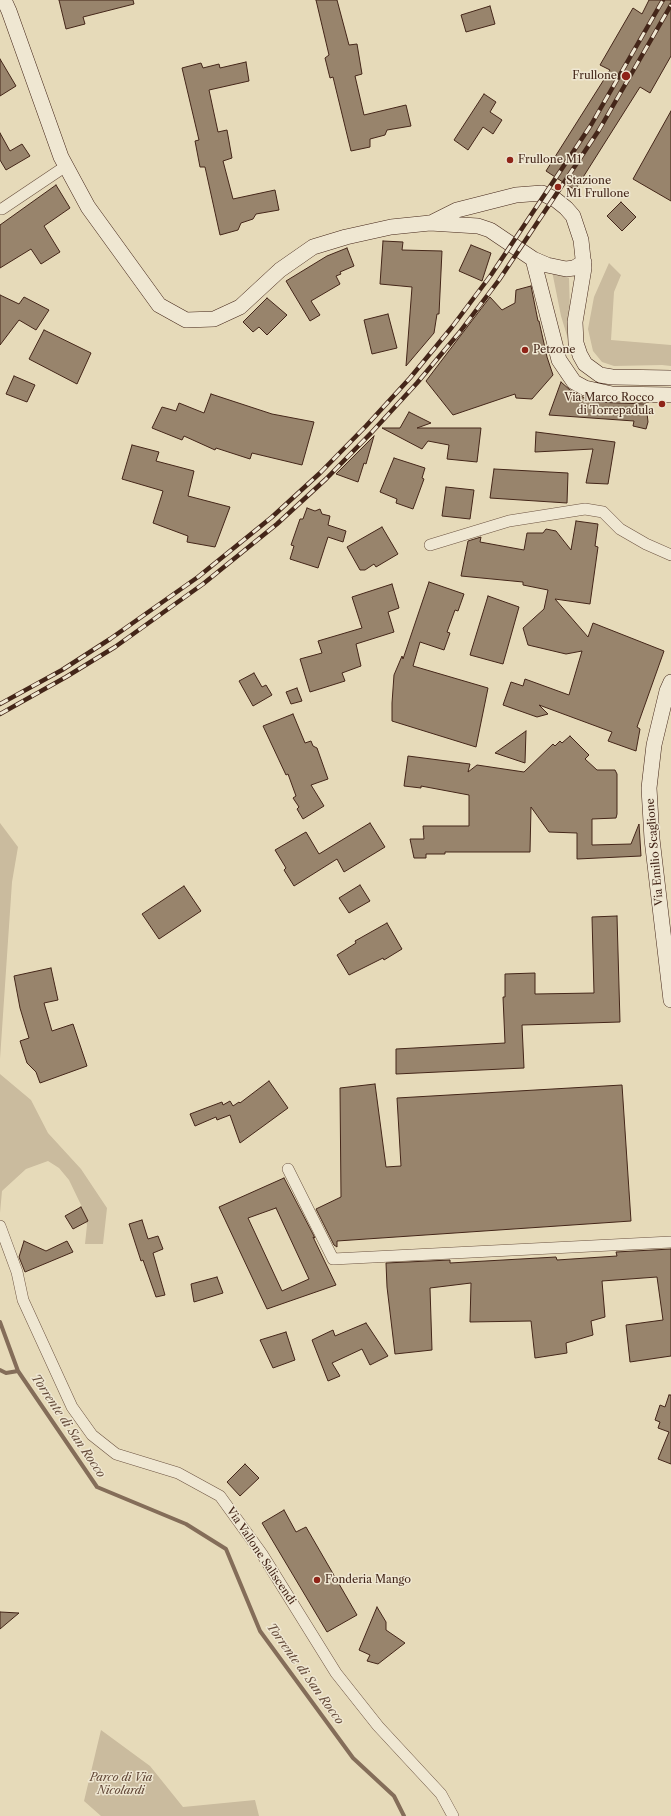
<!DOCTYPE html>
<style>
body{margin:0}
canvas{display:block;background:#e6dab9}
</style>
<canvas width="671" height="1816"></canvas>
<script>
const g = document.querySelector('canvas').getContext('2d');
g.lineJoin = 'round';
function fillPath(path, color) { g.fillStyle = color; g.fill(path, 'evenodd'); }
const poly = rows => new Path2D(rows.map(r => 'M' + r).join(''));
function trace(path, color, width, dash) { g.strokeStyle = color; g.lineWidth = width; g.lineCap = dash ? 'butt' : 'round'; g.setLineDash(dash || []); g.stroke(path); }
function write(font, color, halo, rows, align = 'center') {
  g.font = font + ' "Libre Caslon Text",serif'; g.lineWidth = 3; g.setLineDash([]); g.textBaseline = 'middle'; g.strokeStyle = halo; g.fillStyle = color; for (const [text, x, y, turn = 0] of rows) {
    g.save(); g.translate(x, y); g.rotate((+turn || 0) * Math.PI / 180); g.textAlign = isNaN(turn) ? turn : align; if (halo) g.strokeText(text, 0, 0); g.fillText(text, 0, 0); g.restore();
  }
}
fillPath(poly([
 [609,263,621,275,614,292,611,340,671,345,671,366,662,365,614,366,602,362,593,351,588,329,594,297],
 [552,271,569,278,571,349,561,316],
 [0,823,18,847,12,882,0,1059],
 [0,1074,31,1100,48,1133,81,1169,107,1208,103,1244,85,1244,87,1225,82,1207,69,1180,59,1168,48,1161,26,1169,2,1191,0,1213],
 [101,1730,150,1766,183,1807,255,1800,259,1816,101,1816,84,1801]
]), '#cabb9e');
trace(poly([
 [0,1322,18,1371,97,1487,186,1524,226,1549,260,1631,353,1758,394,1796,404,1816],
 [0,1370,6,1373,18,1371]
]), '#846d59', 4);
const building = poly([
 [59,0,133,0,134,4,83,17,85,24,66,29,59,0],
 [316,0,337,0,349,45,357,44,362,74,355,76,364,115,406,105,411,126,387,130,385,135,370,139,370,147,351,151,333,77,330,78,325,58,329,55,316,0],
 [649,0,671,0,671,56,650,93,640,87,575,190,546,171,610,70,600,65,633,8,642,14,649,0],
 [490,6,495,24,466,32,461,15,490,6],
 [0,59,16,86,0,96,0,59],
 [246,62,249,81,209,90,218,132,227,130,232,158,223,161,233,199,275,190,279,210,256,214,253,219,241,223,238,230,220,235,205,167,200,167,195,141,199,140,182,68,201,63,203,68,219,64,220,68,246,62],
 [484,94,496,102,490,112,502,120,493,134,483,127,468,150,454,140,484,94],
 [671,111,671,201,633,179,671,111],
 [0,133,10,151,22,144,30,156,6,170,0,160,0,133],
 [56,185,70,208,44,226,60,252,41,264,31,249,0,268,0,225,56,185],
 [621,202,636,217,622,231,607,216,621,202],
 [383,241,403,242,402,250,442,251,439,314,437,314,434,333,406,366,412,287,380,284,383,241],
 [471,245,491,253,482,281,459,271,471,245],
 [347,248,354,266,340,272,341,274,336,276,340,284,311,301,320,315,310,321,286,281,327,256,347,248],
 [531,286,538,321,539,321,547,357,553,375,532,399,516,398,515,394,453,415,426,381,490,297,502,310,515,303,516,290,531,286],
 [0,295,19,304,24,297,49,310,36,330,19,320,0,345,0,295],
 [267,298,287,315,267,335,259,327,253,332,243,322,267,298],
 [388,314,397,348,372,354,364,320,388,314],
 [44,330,91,353,77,384,29,359,44,330],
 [14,376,35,385,27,402,6,394,14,376],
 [561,382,570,390,592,402,646,404,648,422,646,429,633,426,634,421,549,415,561,382],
 [211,394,272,414,314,422,302,465,252,453,250,459,216,448,215,450,184,436,182,440,152,428,162,407,176,411,179,403,204,413,211,394],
 [409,412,431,423,417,428,481,428,477,462,447,459,449,445,428,441,422,449,382,428,400,428,409,412],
 [536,432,615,442,608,484,586,483,593,449,535,452,536,432],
 [374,436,366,464,364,463,358,482,336,474,374,436],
 [132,445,159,452,156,461,194,471,188,496,230,507,215,547,187,542,188,536,153,523,163,491,122,479,132,445],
 [394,458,425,468,422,478,424,479,413,509,396,503,397,499,380,492,394,458],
 [494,469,568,473,567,503,490,498,494,469],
 [446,487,474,490,470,519,442,516,446,487],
 [307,508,315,511,320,509,322,514,330,516,328,525,346,531,343,542,328,537,318,568,290,559,294,546,291,545,300,519,303,519,307,508],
 [576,521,598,524,595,546,598,547,590,604,555,599,588,637,593,623,664,651,637,727,640,729,636,751,608,741,612,732,539,705,548,714,537,717,503,705,511,682,523,686,525,679,569,695,582,651,566,654,528,645,523,628,544,609,548,590,523,585,523,582,461,576,468,541,481,537,480,542,524,550,527,533,543,533,546,529,556,531,571,550,576,521],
 [382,527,398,554,376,567,374,564,365,570,360,570,347,547,382,527],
 [429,582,464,594,458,611,455,610,447,632,450,633,444,650,420,642,413,666,488,688,476,747,392,721,392,703,394,675,402,656,403,659,429,582],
 [392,584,399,608,388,612,394,632,356,644,361,666,342,673,345,681,310,692,300,659,322,653,318,641,362,628,352,597,392,584],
 [488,596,519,607,503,664,470,655,488,596],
 [254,673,262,687,266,685,272,695,253,706,239,681,254,673],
 [297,688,302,701,291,704,286,692,297,688],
 [293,714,305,743,311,741,313,746,317,748,328,779,311,785,324,806,303,819,297,809,299,807,293,798,296,796,288,774,286,775,263,726,293,714],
 [526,731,525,763,495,753,526,731],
 [570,736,589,755,585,759,597,770,615,770,617,774,617,814,616,818,592,819,592,845,631,844,639,824,641,856,577,859,577,833,549,832,531,807,530,852,445,852,445,854,426,854,426,858,414,858,410,839,424,839,423,826,469,826,469,795,421,786,421,788,404,786,408,756,470,764,468,772,477,765,524,772,553,744,555,746,560,741,562,743,570,736],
 [370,823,385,847,344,872,337,859,294,886,284,870,286,868,275,850,306,832,319,854,370,823],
 [360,885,370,901,349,913,339,898,360,885],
 [184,886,201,911,159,939,142,914,184,886],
 [617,916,620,1022,522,1025,524,1068,396,1074,396,1049,505,1043,503,997,505,997,505,974,535,973,535,994,594,993,592,917,617,916],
 [387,923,402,949,384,960,383,958,349,975,337,955,356,943,355,941,387,923],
 [51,968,58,1000,44,1003,52,1031,73,1024,87,1066,40,1083,36,1072,27,1063,20,1041,29,1038,20,1008,14,976,51,968],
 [269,1081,288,1108,240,1143,230,1115,217,1120,216,1117,195,1126,190,1114,222,1102,223,1105,230,1101,233,1106,239,1102,240,1103,269,1081],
 [375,1084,386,1167,401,1166,397,1098,622,1085,631,1221,337,1241,337,1247,334,1245,316,1209,341,1197,340,1088,375,1084],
 [284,1178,315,1238,313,1237,336,1285,267,1309,219,1207,284,1178],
 [276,1208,309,1279,282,1291,248,1218,276,1208],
 [81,1207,88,1221,73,1229,65,1216,81,1207],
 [142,1220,148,1239,158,1236,163,1249,153,1253,165,1295,156,1297,143,1260,141,1261,129,1224,142,1220],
 [24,1241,46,1251,67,1241,73,1252,25,1272,19,1257,24,1241],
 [671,1249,671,1356,630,1362,626,1325,663,1320,657,1277,602,1281,605,1317,591,1321,593,1335,566,1343,567,1353,535,1358,531,1321,470,1322,471,1283,430,1288,432,1350,395,1354,387,1287,386,1263,450,1260,450,1263,556,1257,557,1260,617,1256,616,1252,671,1249],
 [217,1277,223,1293,194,1302,191,1284,217,1277],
 [366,1323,388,1356,370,1365,362,1349,332,1363,340,1376,328,1381,312,1340,333,1330,335,1336,366,1323],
 [286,1332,295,1360,273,1368,260,1340,286,1332],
 [669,1395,671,1395,671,1464,658,1459,669,1432,658,1428,660,1422,655,1420,660,1405,665,1407,669,1395],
 [245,1464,259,1478,240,1496,227,1482,245,1464],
 [284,1510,296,1532,306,1527,357,1615,327,1632,262,1523,284,1510],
 [377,1607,386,1622,386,1630,405,1643,378,1664,367,1661,370,1655,359,1650,377,1607],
 [0,1612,19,1613,0,1629,0,1612]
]);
fillPath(building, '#98846c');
trace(building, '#442619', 1);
const street = poly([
 [0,209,2,209,66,166],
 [430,545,509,521,585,509,603,512,620,529,646,544,671,555],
 [288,1169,333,1259,671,1242],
 [0,1226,17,1272,23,1300,72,1407,92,1435,116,1454,178,1473,220,1496,262,1554,336,1673,378,1726,441,1794,453,1816]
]);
const secondary = poly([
 [4,0,9,11,61,157,88,207,159,305,186,320,214,319,240,307,280,270,313,247,346,237,391,227,430,223,478,226,490,230,533,259,559,360,574,382,585,388,612,394,671,395],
 [433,222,457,210,516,195,542,193,556,200,566,208,573,216,581,240,584,268,575,322,576,343,580,355,585,364,600,375,612,377,671,378],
 [533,259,547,265,566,269,574,268,584,262],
 [671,682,667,691,654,745,649,788,652,839,671,1000]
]);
trace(street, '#6c5341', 12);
trace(secondary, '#442619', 16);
trace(street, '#efe7d2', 11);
trace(secondary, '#efe7d2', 15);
const rail = poly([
 [0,704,62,670,110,639,198,577,272,517,320,473,366,426,410,378,452,327,491,275,591,125,663,0],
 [0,714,66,677,115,647,203,584,277,524,326,479,372,432,417,383,459,333,499,280,599,130,671,5]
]);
trace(rail, '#442619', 4.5);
trace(rail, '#efe7d2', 3, [9]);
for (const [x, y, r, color] of [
 [626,76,5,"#8f2418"],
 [510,160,4,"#8f2418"],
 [558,187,4,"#8f2418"],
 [525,350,4,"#8f2418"],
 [662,404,4,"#8f2418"],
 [317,1580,4,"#8f2418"]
]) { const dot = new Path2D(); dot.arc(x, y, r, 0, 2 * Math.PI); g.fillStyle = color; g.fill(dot); trace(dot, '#efe7d2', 1.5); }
write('11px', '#442619', '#efe7d2', [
 ["Frullone",617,76,"right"],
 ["Frullone M1",518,160],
 ["Stazione",566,181],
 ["M1 Frullone",566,194],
 ["Petzone",533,350],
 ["Via Marco Rocco",654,398,"right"],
 ["di Torrepadula",654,411,"right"],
 ["Fonderia Mango",325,1580]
], 'left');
write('11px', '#442619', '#efe7d2', [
 ["Via Emilio Scaglione",655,852,-95],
 ["Via Vallone Saliscendi",261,1556,56]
]);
write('italic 11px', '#5f4434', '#efe7d2', [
 ["Parco di Via",121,1778],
 ["Nicolardi",121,1791]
]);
write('italic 12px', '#644a39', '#efe7d2', [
 ["Torrente di San Rocco",68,1426,56],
 ["Torrente di San Rocco",305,1674,54]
]);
</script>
